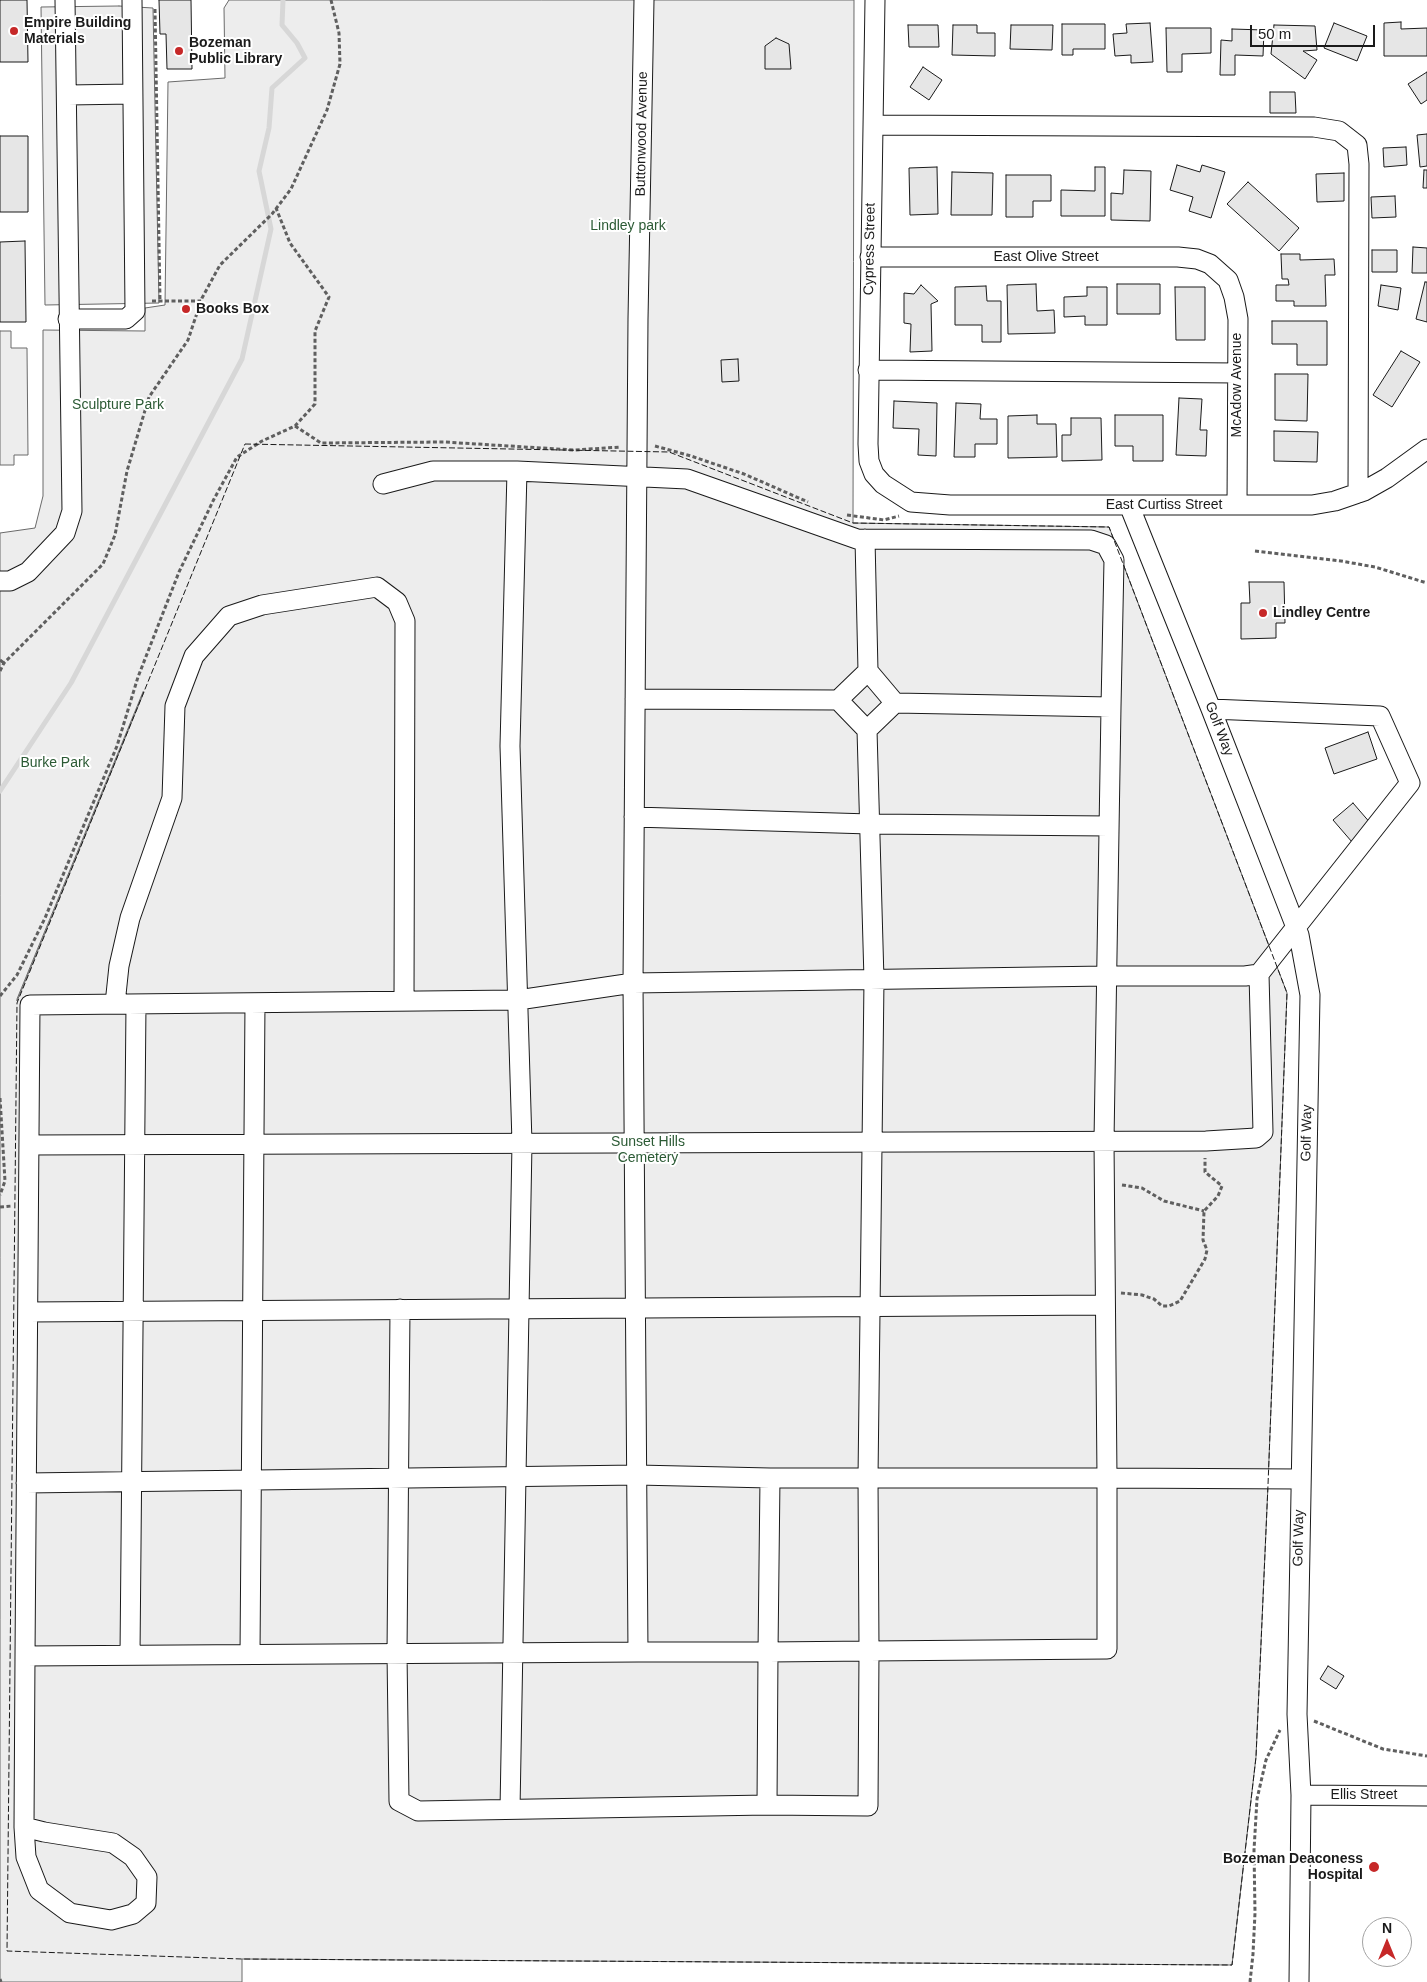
<!DOCTYPE html>
<style>
body{margin:0}
#map{position:relative;width:1427px;height:1982px;overflow:hidden;background:#fff;font-family:Arial,sans-serif}
canvas{display:block}
.north{position:absolute;left:1362px;top:1917px;width:50px;height:50px;box-sizing:border-box;background:#fff;border:1px solid #a3a3a3;border-radius:50%;rotate:0deg;font-size:14px;font-weight:700;line-height:20px;text-align:center;color:#1a1a1a}
.north::after{content:'';display:block;margin:auto;width:18px;height:22px;background:#c62828;clip-path:polygon(50% 0,100% 100%,50% 72%,0 100%)}
.scale{position:absolute;left:1250px;top:25px;width:125px;height:22px;box-sizing:border-box;border:2px solid #1a1a1a;border-top:0;padding-left:6px;font-size:15px;line-height:18px;white-space:nowrap;color:#1a1a1a;-webkit-text-stroke:4px #fff;paint-order:stroke}
</style>
<div id="map">
<canvas width="1427" height="1982"></canvas>
<div class="north">N</div>
<div class="scale">50 m</div>
</div>
<script>
const g = document.querySelector('canvas').getContext('2d');
g.lineJoin = 'round';
function fillPath(path, color) { g.fillStyle = color; g.fill(path, 'evenodd'); }
const poly = rows => new Path2D(rows.map(r => 'M' + r).join(''));
function trace(path, color, width, dash) { g.strokeStyle = color; g.lineWidth = width; g.lineCap = dash ? 'butt' : 'round'; g.setLineDash(dash || []); g.stroke(path); }
function write(font, color, halo, rows, align = 'center') {
  g.font = font + ' Arial,sans-serif'; g.lineWidth = 4; g.setLineDash([]); g.textBaseline = 'middle'; g.strokeStyle = halo; g.fillStyle = color; for (const [text, x, y, turn = 0] of rows) {
    g.save(); g.translate(x, y); g.rotate((+turn || 0) * Math.PI / 180); g.textAlign = isNaN(turn) ? turn : align; if (halo) g.strokeText(text, 0, 0); g.fillText(text, 0, 0); g.restore();
  }
}
const built = poly([
 [229,0,854,0,853,523,1109,527,1287,993,1268,1485,1256,1757,1232,1965,242,1959,242,1982,0,1982,0,533,35,528,43,496,43,330,145,331,145,308,165,305,168,82,225,78,224,8,229,0],
 [143,692,144,692,17,1001,17,999,143,692],
 [119,6,153,8,159,303,45,305,41,7,119,6],
 [0,331,11,331,11,348,27,348,28,455,14,455,14,465,0,465,0,331]
]);
fillPath(built, '#ededed');
trace(built, '#6a6a6a', 1);
trace(poly([
 [0,791,71,683,242,359,271,229,259,171,269,128,272,88,305,58,297,43,282,25,283,0]
]), '#d7d7d7', 5);
const building = poly([
 [0,0,27,0,28,62,0,62,0,0],
 [159,0,191,0,192,69,167,69,166,34,160,34,159,0],
 [1401,22,1401,29,1427,28,1427,56,1384,56,1384,23,1401,22],
 [1150,23,1153,62,1131,63,1131,55,1115,56,1113,34,1127,33,1126,24,1150,23],
 [1334,23,1367,36,1357,61,1324,48,1334,23],
 [1062,24,1105,24,1105,49,1073,49,1073,55,1062,55,1062,24],
 [908,25,938,25,939,47,909,47,908,25],
 [953,25,977,25,977,33,995,33,995,56,952,55,953,25],
 [1011,25,1053,25,1052,50,1010,49,1011,25],
 [1274,25,1315,26,1317,50,1303,51,1317,60,1305,79,1271,54,1274,25],
 [1166,28,1211,28,1211,53,1182,54,1182,72,1167,72,1166,28],
 [1232,29,1264,30,1263,56,1235,55,1235,75,1220,75,1221,40,1232,41,1232,29],
 [776,38,789,44,791,69,765,69,765,46,776,38],
 [923,67,942,80,929,100,910,87,923,67],
 [1427,72,1427,100,1421,104,1408,84,1427,72],
 [1270,92,1295,92,1296,113,1270,113,1270,92],
 [1427,134,1427,166,1420,167,1417,135,1427,134],
 [0,136,28,136,28,212,0,212,0,136],
 [1406,147,1407,165,1384,167,1383,148,1406,147],
 [1177,165,1200,172,1202,165,1225,172,1211,218,1189,211,1193,197,1170,190,1177,165],
 [937,167,938,214,910,215,909,168,937,167],
 [1095,167,1105,167,1105,216,1061,216,1061,190,1095,191,1095,167],
 [1124,170,1151,171,1150,221,1111,220,1111,193,1123,194,1124,170],
 [1424,170,1427,170,1427,188,1423,188,1424,170],
 [952,172,993,173,992,215,951,215,952,172],
 [1344,173,1344,201,1317,202,1316,174,1344,173],
 [1006,175,1051,175,1051,201,1033,201,1033,217,1006,217,1006,175],
 [1248,182,1299,228,1279,251,1227,204,1248,182],
 [1395,196,1396,217,1372,218,1371,197,1395,196],
 [25,241,26,322,0,322,0,242,25,241],
 [1413,247,1427,248,1427,273,1412,273,1413,247],
 [1372,250,1397,250,1397,272,1372,272,1372,250],
 [1281,254,1300,254,1300,260,1334,259,1335,275,1325,275,1326,306,1294,306,1294,301,1276,301,1276,285,1289,285,1288,279,1282,279,1281,254],
 [1425,282,1427,282,1427,322,1416,319,1425,282],
 [1036,284,1037,311,1054,310,1055,333,1008,334,1007,285,1036,284],
 [1117,284,1160,284,1160,314,1117,314,1117,284],
 [921,285,938,301,931,304,932,351,910,352,911,324,904,323,904,293,914,294,921,285],
 [1381,285,1401,288,1398,310,1378,306,1381,285],
 [986,286,987,301,1001,301,1001,342,982,342,982,325,955,325,955,287,986,286],
 [1087,287,1107,287,1107,325,1085,325,1085,316,1064,317,1064,297,1087,296,1087,287],
 [1175,287,1205,287,1205,340,1176,340,1175,287],
 [1272,321,1327,321,1327,365,1297,365,1297,344,1272,344,1272,321],
 [1401,351,1420,362,1392,407,1373,395,1401,351],
 [738,359,739,381,722,382,721,360,738,359],
 [1275,374,1308,374,1307,421,1275,420,1275,374],
 [1179,398,1202,399,1200,430,1207,430,1206,456,1176,455,1179,398],
 [894,401,937,403,936,456,918,455,919,429,893,428,894,401],
 [956,403,981,404,980,419,997,419,997,444,975,444,975,457,954,457,956,403],
 [1037,415,1037,424,1056,424,1057,457,1008,458,1008,416,1037,415],
 [1115,415,1163,415,1163,461,1133,461,1133,446,1115,446,1115,415],
 [1071,418,1101,418,1102,460,1062,461,1062,435,1071,435,1071,418],
 [1274,431,1318,432,1317,462,1274,461,1274,431],
 [1249,582,1284,582,1285,623,1276,623,1276,638,1241,639,1241,603,1250,603,1249,582],
 [1368,732,1377,759,1334,774,1325,748,1368,732],
 [1353,803,1372,825,1352,842,1333,820,1353,803],
 [1328,1666,1344,1676,1336,1689,1320,1679,1328,1666]
]);
fillPath(building, '#e6e6e6');
trace(building, '#1a1a1a', 1);
const minor = poly([
 [644,0,638,319,633,983,1106,976,1245,976,1259,974],
 [875,0,868,444,869,461,874,474,883,484,911,502,950,505,1312,505,1335,501,1364,491,1387,478,1427,449],
 [68,95,132,94],
 [873,125,1314,127,1339,131,1357,145,1359,164,1358,493],
 [870,257,1178,257,1197,259,1210,264,1228,280,1234,297,1238,319,1237,505],
 [68,319,126,319,135,311,132,0],
 [868,370,1237,373],
 [383,484,433,471,517,471,687,479,857,539,1091,540,1106,545,1114,560,1111,707],
 [1129,505,1211,709,1299,935,1310,995,1297,1714,1301,1795,1299,1982],
 [865,539,868,671],
 [0,581,10,581,28,572,65,533,72,511,65,0],
 [635,699,838,700],
 [867,730,838,700,868,671,895,703],
 [634,817,870,824,1109,826],
 [633,983,638,1652,25,1656,30,1005,518,1000,633,983],
 [115,1004,119,966,130,918,172,798,175,706,194,656,229,616,262,605,377,587,397,602,405,621,404,1001],
 [29,1145,1206,1141,1256,1138,1263,1132,1259,974,1410,783,1380,716,1211,709],
 [400,1309,397,1653,399,1801,418,1811,767,1805],
 [28,1312,1105,1305],
 [26,1483,637,1475,770,1478],
 [638,1652,768,1652,869,1651,1107,1649,1107,1478,1104,1141,1111,707,895,703,867,730,874,980,868,1478,869,1651,868,1806,767,1805,768,1652,770,1478,1107,1478,1300,1479],
 [250,1654,255,1003],
 [130,1655,136,1004],
 [1301,1795,1427,1796],
 [510,1809,522,1143,510,746,517,471],
 [24,1827,44,1832,113,1843,133,1857,147,1877,146,1903,133,1914,111,1920,70,1913,39,1890,26,1857,24,1827,25,1656]
]);
trace(minor, '#1a1a1a', 21);
trace(poly([
 [155,9,160,300],
 [152,301,201,301],
 [295,426,321,443,444,442,574,450,621,447],
 [655,446,691,456,744,474,808,502],
 [847,515,884,520,899,516],
 [1255,551,1341,561,1375,567,1427,583],
 [0,660,4,663],
 [0,671,4,663,103,564,115,535,127,471,149,397,188,340,202,298,220,265,272,214,291,189,327,110,340,64,339,33,331,0],
 [0,996,17,975,45,918,117,746,138,677,179,572,214,499,237,457,262,441,295,426,315,404,315,331,329,297,290,243,276,208],
 [0,1098,5,1181,0,1195],
 [1122,1185,1142,1188,1164,1201,1204,1211],
 [0,1207,12,1206],
 [1121,1293,1142,1295,1154,1299,1162,1306,1169,1306,1180,1301,1205,1259,1207,1250,1203,1240,1204,1211,1218,1196,1222,1186,1205,1172,1205,1158],
 [1314,1721,1383,1749,1427,1756],
 [0,1979,1,1982],
 [1250,1982,1253,1954,1255,1913,1254,1850,1257,1799,1266,1760,1280,1730]
]), '#5f5f5f', 3, [4, 2.5]);
trace(minor, '#fff', 19);
trace(poly([
 [245,444,669,452,853,523,1109,527,1287,993,1268,1485,1256,1757,1232,1965,242,1959,7,1951,17,1003,245,444]
]), '#1a1a1a', 1, [6, 2.5]);
for (const [x, y, r, color] of [
 [14,31,5,"#c62828"],
 [179,51,5,"#c62828"],
 [186,309,5,"#c62828"],
 [1263,613,5,"#c62828"],
 [1374,1867,6,"#c62828"]
]) { const dot = new Path2D(); dot.arc(x, y, r, 0, 2 * Math.PI); g.fillStyle = color; g.fill(dot); trace(dot, '#fff', 2); }
write('bold 14px', '#1a1a1a', '#fff', [
 ["Empire Building",24,23],
 ["Materials",24,39],
 ["Bozeman",189,43],
 ["Public Library",189,59],
 ["Books Box",196,309],
 ["Lindley Centre",1273,613],
 ["Bozeman Deaconess",1363,1859,"right"],
 ["Hospital",1363,1875,"right"]
], 'left');
write('14px', '#1a1a1a', '#fff', [
 ["Buttonwood Avenue",642,134,-89],
 ["Cypress Street",870,249,-89],
 ["East Olive Street",1046,257],
 ["McAdow Avenue",1237,385,-90],
 ["East Curtiss Street",1164,505],
 ["Golf Way",1219,729,69],
 ["Golf Way",1307,1133,-89],
 ["Golf Way",1299,1538,-89],
 ["Ellis Street",1364,1795]
]);
write('14px', '#2b5a34', '#fff', [
 ["Lindley park",628,226],
 ["Sculpture Park",118,405],
 ["Burke Park",55,763],
 ["Sunset Hills",648,1142],
 ["Cemetery",648,1158]
]);
</script>
